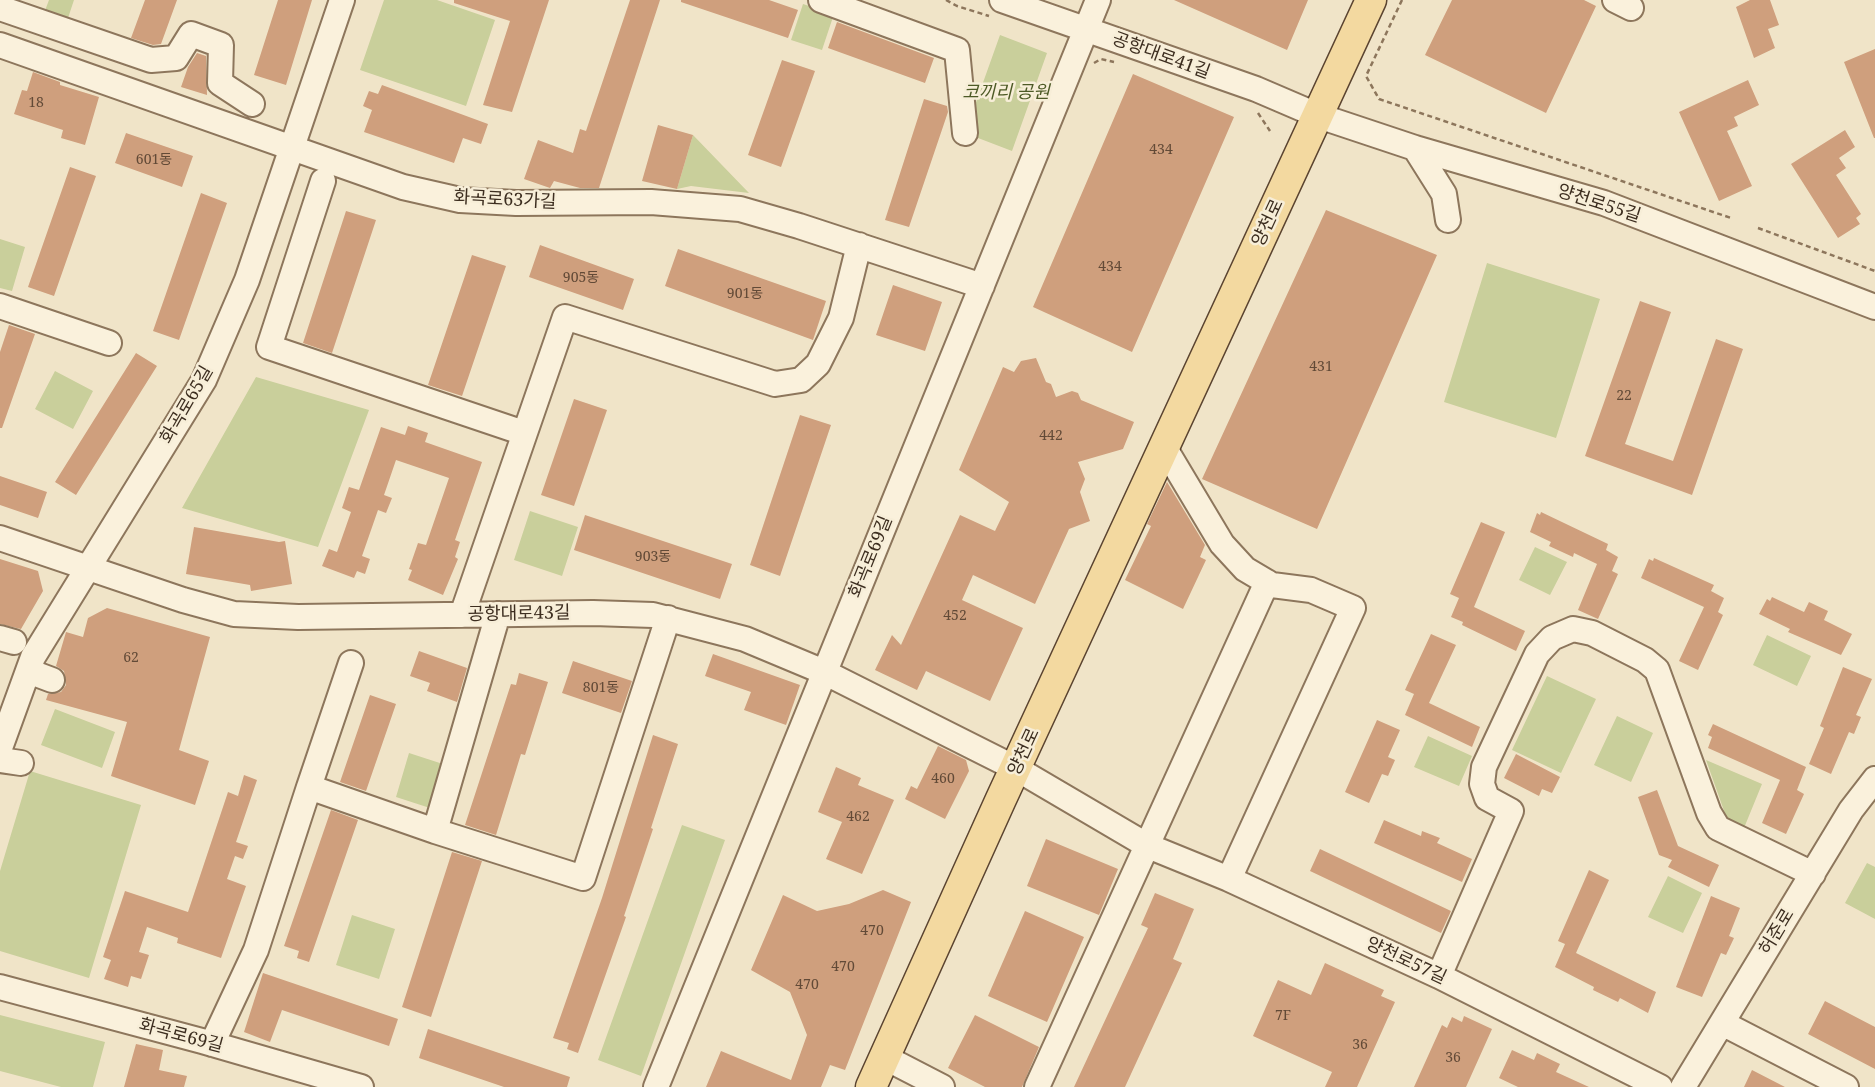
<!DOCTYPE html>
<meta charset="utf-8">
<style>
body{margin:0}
canvas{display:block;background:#f0e4c8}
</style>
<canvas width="1875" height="1087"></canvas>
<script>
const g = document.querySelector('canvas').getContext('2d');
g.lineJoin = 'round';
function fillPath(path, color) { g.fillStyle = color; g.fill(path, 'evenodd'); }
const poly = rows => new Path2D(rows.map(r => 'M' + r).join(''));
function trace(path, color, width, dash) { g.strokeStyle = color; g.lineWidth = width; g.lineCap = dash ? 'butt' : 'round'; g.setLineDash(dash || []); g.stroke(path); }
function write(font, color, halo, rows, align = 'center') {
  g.font = font + ' "Noto Serif","Noto Sans KR",serif'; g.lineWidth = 5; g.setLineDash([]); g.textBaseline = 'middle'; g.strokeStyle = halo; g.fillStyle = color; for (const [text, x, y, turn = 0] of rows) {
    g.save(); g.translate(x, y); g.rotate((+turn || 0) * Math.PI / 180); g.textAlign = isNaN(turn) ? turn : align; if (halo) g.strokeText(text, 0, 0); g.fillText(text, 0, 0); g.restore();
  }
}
fillPath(poly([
 [49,0,74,0,66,24,43,16],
 [384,0,437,0,495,20,466,106,360,70],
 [803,4,834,14,822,50,791,40],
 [1000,35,1047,53,1012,151,965,133],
 [693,135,749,193,691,186,677,189],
 [0,239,25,247,12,291,0,288],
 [1487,263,1600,299,1556,438,1444,402],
 [55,371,93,391,73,429,35,409],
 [256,377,369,410,318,547,182,508],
 [530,511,578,527,562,576,514,560],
 [1535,547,1567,562,1550,595,1519,580],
 [1767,635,1811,656,1797,686,1753,665],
 [1547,676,1596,699,1561,773,1512,750],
 [55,709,115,732,102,768,41,745],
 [1617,716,1653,733,1631,782,1594,765],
 [1428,736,1472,756,1459,786,1414,767],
 [409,753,446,765,433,809,396,797],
 [1706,760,1762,784,1744,828,1728,822],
 [30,771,141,805,89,978,0,951,0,871],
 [682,825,725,840,641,1076,598,1060],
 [1867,863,1875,867,1875,919,1845,903],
 [1668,876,1702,893,1683,933,1648,917],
 [352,915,395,929,379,979,336,965],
 [0,1015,105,1042,93,1087,61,1087,0,1071]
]), '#c9cf9b');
fillPath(poly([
 [145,0,177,0,161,44,153,45,131,38],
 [278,0,312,0,286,85,254,75],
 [454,0,549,0,512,112,483,105,510,21,454,3],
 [630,0,660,0,599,188,580,188,554,181,550,188,524,179,538,140,573,153,580,129,586,131],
 [681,0,769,0,798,10,788,38,681,2],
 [1174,0,1308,0,1287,50],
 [1452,0,1584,0,1596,6,1546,113,1425,55],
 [1750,0,1770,0,1779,25,1768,29,1775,48,1754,58,1736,7],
 [837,22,934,58,925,83,828,48],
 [1875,49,1875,138,1874,138,1844,62],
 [197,53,206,56,207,95,181,87,188,67],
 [782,60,815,71,781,167,748,155],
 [33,72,60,82,60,85,99,97,85,145,61,138,63,130,14,114,22,90,27,91],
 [1133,74,1234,117,1132,352,1033,307],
 [1748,80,1759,105,1734,117,1738,126,1727,131,1752,186,1719,201,1679,112],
 [382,85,488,124,481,144,463,138,454,163,364,132,372,110,363,106,369,91,378,94],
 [924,99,947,106,948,112,909,227,885,220],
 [658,125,693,135,677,189,642,181],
 [1845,130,1855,147,1839,158,1846,168,1836,175,1861,214,1856,218,1860,224,1838,238,1791,164],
 [126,133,193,156,182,187,115,163],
 [70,167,96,176,54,296,28,287],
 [201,193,227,203,179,340,153,331],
 [1326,210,1437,255,1317,529,1202,479],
 [346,211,376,220,332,353,303,343],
 [540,245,634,279,623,310,529,277],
 [678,249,826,301,813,340,665,286],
 [472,255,506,266,462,396,428,385],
 [893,285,942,302,925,351,876,335],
 [1640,301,1671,312,1625,444,1673,461,1716,339,1743,349,1692,495,1585,456],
 [9,325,35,334,2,428,0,428,0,352],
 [136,353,157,366,76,495,55,482],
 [1036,358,1046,382,1051,384,1056,397,1072,391,1078,393,1081,400,1134,422,1123,449,1078,462,1085,479,1080,492,1090,521,1069,529,1035,604,973,575,962,600,1023,628,990,701,926,671,917,690,875,670,892,635,901,645,960,515,995,531,1009,502,959,470,1003,367,1014,372,1021,361],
 [574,399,607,410,574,506,541,495],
 [800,415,831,425,780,576,750,565],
 [408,426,428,433,425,442,482,462,455,540,460,542,455,557,458,559,443,595,408,580,412,570,409,569,418,543,426,545,449,478,396,460,384,495,392,498,386,513,378,510,362,556,370,559,365,574,357,571,354,578,322,566,329,549,337,552,351,512,342,508,349,487,359,490,381,427,405,435],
 [0,476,47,492,38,518,0,505],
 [1167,482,1205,545,1200,557,1206,560,1183,609,1125,580,1151,526,1147,524],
 [1541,512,1608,544,1606,550,1618,557,1612,571,1618,574,1598,619,1578,610,1597,564,1574,553,1573,557,1549,546,1551,542,1530,532,1537,513,1540,515],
 [585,515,732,564,720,599,574,550],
 [1481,522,1505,532,1474,607,1525,631,1516,651,1462,625,1463,622,1451,617,1459,598,1450,594],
 [194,527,279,542,285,541,292,584,251,591,250,585,186,574],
 [1654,558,1714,585,1711,591,1724,598,1718,612,1723,615,1698,670,1679,661,1704,607,1641,578,1649,559,1653,561],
 [0,559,38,571,43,591,21,629,0,624],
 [1772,597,1804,612,1809,602,1828,611,1824,620,1852,634,1841,655,1788,632,1790,629,1759,614,1767,599,1770,601],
 [107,608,210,637,179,750,209,761,195,805,111,776,127,722,46,700,48,694,61,692,66,685,64,671,56,666,66,632,83,637,88,618],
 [1431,634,1456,645,1429,703,1480,727,1472,747,1405,715,1414,694,1405,690],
 [419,651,467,668,457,702,427,691,430,683,410,676],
 [713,654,800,685,786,725,744,710,751,692,705,676],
 [573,661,632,681,621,713,562,693],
 [1843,667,1872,679,1856,715,1861,717,1854,734,1849,732,1831,774,1809,764,1824,728,1820,726],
 [519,673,548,682,525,755,521,754,496,835,465,825,511,684,516,685],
 [370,695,396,704,366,791,340,782],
 [1377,720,1400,730,1388,757,1395,760,1388,776,1382,774,1369,803,1345,792],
 [1713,724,1806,767,1797,790,1804,794,1786,834,1762,823,1780,780,1708,748,1712,737,1708,735],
 [653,735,678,744,651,828,653,829,624,916,626,917,578,1053,567,1049,569,1043,553,1038,602,898],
 [938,746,966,760,969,771,945,819,905,799,911,786,917,789],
 [1516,754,1560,777,1552,793,1542,789,1539,796,1504,778],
 [836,767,861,778,858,785,894,800,862,874,826,859,842,822,818,812],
 [244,775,257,780,236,842,248,846,243,859,235,856,227,879,246,886,221,958,177,943,178,938,147,927,139,952,149,955,141,979,131,976,128,987,104,979,111,960,103,957,125,891,188,912,228,792,238,796],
 [1657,790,1678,846,1719,865,1709,887,1668,867,1672,860,1659,855,1638,797],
 [331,810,358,820,309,962,297,958,299,951,284,946],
 [1384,820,1421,836,1422,831,1440,838,1437,843,1472,859,1462,882,1374,843],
 [1046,839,1118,869,1099,915,1027,886],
 [1320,849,1451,911,1441,933,1310,871],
 [452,852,482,861,431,1017,402,1007],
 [1589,870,1609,880,1576,953,1656,992,1648,1013,1620,998,1618,1002,1593,990,1594,987,1555,967,1565,944,1558,941],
 [883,890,911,902,845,1070,830,1065,821,1087,706,1087,721,1051,791,1080,807,1035,790,992,751,970,783,895,817,911,849,904],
 [1155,893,1194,909,1173,959,1182,963,1125,1087,1074,1087,1148,928,1141,925],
 [1711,896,1740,908,1729,936,1734,938,1726,955,1721,953,1702,997,1676,987],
 [1025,911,1084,937,1047,1022,988,996],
 [1325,963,1384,990,1381,996,1395,1002,1357,1087,1325,1087,1332,1072,1253,1036,1278,980,1311,995],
 [263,973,398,1019,389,1046,282,1010,270,1042,244,1032],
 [1825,1001,1875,1027,1875,1069,1808,1034],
 [975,1015,1039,1047,1022,1087,985,1087,948,1068],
 [1464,1016,1492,1029,1466,1087,1414,1087,1442,1025,1447,1028,1452,1017,1462,1022],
 [428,1029,570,1077,567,1087,504,1087,419,1058],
 [136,1044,163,1050,159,1070,187,1076,184,1087,124,1087],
 [1512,1050,1534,1060,1537,1053,1560,1064,1556,1072,1589,1087,1518,1087,1499,1078],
 [1752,1070,1785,1087,1744,1087]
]), '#cf9f7d');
const minor = poly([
 [821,0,957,50,965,133],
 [1002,0,1256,89,1319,116,1415,148,1604,203,1875,307],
 [1615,0,1631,8],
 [0,8,151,60,176,58,191,34,221,45,220,83,252,104],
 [0,45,403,187,460,200,516,203,651,202,740,209,799,226,982,286],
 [1415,148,1444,194,1448,220],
 [323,181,269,347,524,433],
 [0,306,109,343],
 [1164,447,1222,544,1245,569,1272,585,1311,590,1353,608,1229,879],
 [0,538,183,600,234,614,298,617,593,613,653,615,745,639,824,672,1017,769,1148,846,1229,879,1439,976,1660,1087],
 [462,615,565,317,775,384,801,380,818,364,841,318,859,245],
 [0,638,14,642],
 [28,671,52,680],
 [0,748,33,657,204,380,247,280,342,0],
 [0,760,21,763],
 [309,787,351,663],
 [435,831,498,614],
 [1439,976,1511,811,1487,798,1482,784,1484,767,1537,654,1552,638,1573,629,1592,633,1645,660,1657,670,1709,813,1718,828,1813,874],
 [0,987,202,1041,361,1087],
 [1722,1023,1846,1087],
 [212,1044,256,950,309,787,435,831,583,878,668,618],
 [884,1057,942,1087],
 [656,1087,1098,0],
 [1037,1087,1267,582],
 [1683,1087,1851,810,1875,779]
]);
const major = poly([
 [871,1087,1001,799,1371,0]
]);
trace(minor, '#8d765c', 28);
trace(major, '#5b4430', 33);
trace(poly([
 [946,0,957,6,989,16],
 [1402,0,1366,76,1379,99,1731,218],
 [1094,63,1101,59,1114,62],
 [1258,113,1270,131],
 [1758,228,1875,271]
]), '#8d765c', 2.5, [5, 3.5]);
trace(minor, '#faf1dc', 24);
trace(major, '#f3d9a0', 30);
write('14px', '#624a37', null, [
 ["18",36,103],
 ["434",1161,150],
 ["601동",154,160],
 ["434",1110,267],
 ["905동",581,278],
 ["901동",745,294],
 ["431",1321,367],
 ["22",1624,396],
 ["442",1051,436],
 ["903동",653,557],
 ["452",955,616],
 ["62",131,658],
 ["801동",601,688],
 ["460",943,779],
 ["462",858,817],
 ["470",872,931],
 ["470",843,967],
 ["470",807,985],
 ["7F",1283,1016],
 ["36",1360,1045],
 ["36",1453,1058]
]);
write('18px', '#3d2e20', '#f7eed8', [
 ["공항대로41길",1161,56,20],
 ["화곡로63가길",505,200,3],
 ["양천로55길",1599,204,18],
 ["양천로",1268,223,-65],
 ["화곡로65길",187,405,-60],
 ["화곡로69길",871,557,-68],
 ["공항대로43길",519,614,-1],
 ["양천로",1024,752,-65],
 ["허준로",1777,932,-59],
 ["양천로57길",1406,961,25],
 ["화곡로69길",181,1036,15]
]);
write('italic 18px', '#4d5a26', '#f7eed8', [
 ["코끼리 공원",1006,93]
]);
</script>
